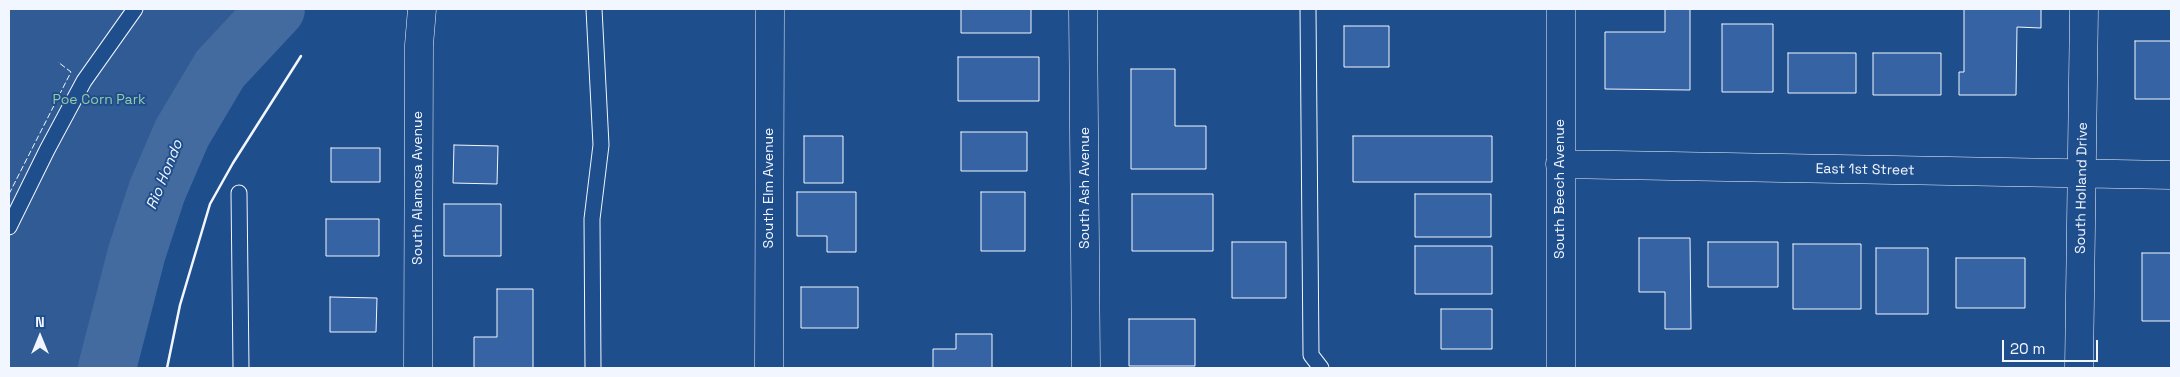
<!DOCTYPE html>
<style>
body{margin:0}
#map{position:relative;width:2180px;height:377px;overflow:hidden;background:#1f4e8c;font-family:"Space Grotesk",sans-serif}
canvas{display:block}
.frame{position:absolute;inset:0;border:10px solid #f2f6ff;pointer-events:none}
.north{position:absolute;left:15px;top:312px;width:50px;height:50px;-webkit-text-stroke:4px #1f4e8c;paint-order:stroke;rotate:0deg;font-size:14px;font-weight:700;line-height:20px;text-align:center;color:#f2f6ff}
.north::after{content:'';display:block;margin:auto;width:18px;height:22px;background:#f2f6ff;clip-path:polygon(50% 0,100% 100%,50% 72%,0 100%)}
.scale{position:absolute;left:2002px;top:340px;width:96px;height:22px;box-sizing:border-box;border:2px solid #f2f6ff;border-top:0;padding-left:6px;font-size:15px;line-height:18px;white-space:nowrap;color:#f2f6ff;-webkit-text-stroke:4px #1f4e8c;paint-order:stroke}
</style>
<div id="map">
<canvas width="2180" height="377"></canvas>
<div class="frame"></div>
<div class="north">N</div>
<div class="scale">20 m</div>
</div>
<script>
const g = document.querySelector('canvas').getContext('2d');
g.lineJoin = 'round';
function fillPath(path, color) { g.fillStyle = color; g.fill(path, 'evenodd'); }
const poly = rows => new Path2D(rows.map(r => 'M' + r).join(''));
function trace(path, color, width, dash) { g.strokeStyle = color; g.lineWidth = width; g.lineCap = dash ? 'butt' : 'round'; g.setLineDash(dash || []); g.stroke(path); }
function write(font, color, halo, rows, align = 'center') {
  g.font = font + ' "Space Grotesk",sans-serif'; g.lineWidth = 4; g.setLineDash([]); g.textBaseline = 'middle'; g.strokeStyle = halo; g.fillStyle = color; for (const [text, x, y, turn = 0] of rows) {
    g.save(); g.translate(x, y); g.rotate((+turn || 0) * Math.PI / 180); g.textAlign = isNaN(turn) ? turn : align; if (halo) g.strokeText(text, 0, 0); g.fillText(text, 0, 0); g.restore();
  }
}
const green = poly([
 [9,9,276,9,220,69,182,133,157,191,137,252,107,368,9,368,9,9]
]);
fillPath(green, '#305b95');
trace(green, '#a8bbd7', 1);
trace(poly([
 [107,368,137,252,157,191,182,133,220,69,276,9]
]), '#446ba0', 58);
const building = poly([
 [961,9,1031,9,1031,33,961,33,961,9],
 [1665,9,1690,9,1690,90,1605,89,1605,32,1665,32,1665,9],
 [1964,9,2041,9,2041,28,2017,27,2016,95,1959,95,1959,72,1964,72,1964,9],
 [1722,24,1773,24,1773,92,1722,92,1722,24],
 [1344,26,1389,26,1389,67,1344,67,1344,26],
 [2135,41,2171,41,2171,99,2135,99,2135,41],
 [1788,53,1856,53,1856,93,1788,93,1788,53],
 [1873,53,1941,53,1941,95,1873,95,1873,53],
 [958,57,1039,57,1039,101,958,101,958,57],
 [1131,69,1175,69,1175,126,1206,126,1206,169,1131,169,1131,69],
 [961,132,1027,132,1027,171,961,171,961,132],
 [804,136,843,136,843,183,804,183,804,136],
 [1353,136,1492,136,1492,182,1353,182,1353,136],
 [454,145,498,146,497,184,453,183,454,145],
 [331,148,380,148,380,182,331,182,331,148],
 [797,192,856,192,856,252,827,252,827,236,797,236,797,192],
 [981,192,1025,192,1025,251,981,251,981,192],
 [1132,194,1213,194,1213,251,1132,251,1132,194],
 [1415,194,1491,194,1491,237,1415,237,1415,194],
 [444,204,501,204,501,256,444,256,444,204],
 [326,219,379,219,379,256,326,256,326,219],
 [1639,238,1690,238,1691,329,1665,329,1665,292,1639,292,1639,238],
 [1232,242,1286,242,1286,298,1232,298,1232,242],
 [1708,242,1778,242,1778,287,1708,287,1708,242],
 [1793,244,1861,244,1861,309,1793,309,1793,244],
 [1415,246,1492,246,1492,294,1415,294,1415,246],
 [1876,248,1928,248,1928,314,1876,314,1876,248],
 [2142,253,2171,253,2171,321,2142,321,2142,253],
 [1956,258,2025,258,2025,308,1956,308,1956,258],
 [801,287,858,287,858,328,801,328,801,287],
 [497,289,533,289,533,368,474,368,474,337,497,337,497,289],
 [330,297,377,298,376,332,330,332,330,297],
 [1441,309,1492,309,1492,349,1441,349,1441,309],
 [1129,319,1195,319,1195,366,1129,366,1129,319],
 [956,334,992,334,992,368,933,368,933,349,956,349,956,334]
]);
fillPath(building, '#3563a3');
trace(building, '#f2f6ff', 1);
const lane = poly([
 [1308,9,1311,355,1321,368],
 [239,193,241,368],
 [9,227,47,150,84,81,135,9],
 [593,368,592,219,601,145,594,9]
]);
const street = poly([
 [1083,9,1086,368],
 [1561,9,1561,368],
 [1560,164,2171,175],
 [418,368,419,45,422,9],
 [769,368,770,9],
 [2079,368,2084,9]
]);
trace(lane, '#f2f6ff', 17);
trace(street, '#f2f6ff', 29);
trace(lane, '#1f4e8c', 15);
trace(street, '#1f4e8c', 28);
trace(poly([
 [9,194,71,72,58,62]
]), '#f2f6ff', 1, [6, 2.5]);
trace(poly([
 [167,368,180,305,210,204,233,163,301,56]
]), '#f2f6ff', 2.5);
write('14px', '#97c8a6', '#1f4e8c', [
 ["Poe Corn Park",99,100]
]);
write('14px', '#f2f6ff', '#1f4e8c', [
 ["East 1st Street",1865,170,1],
 ["South Alamosa Avenue",418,188,-90],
 ["South Elm Avenue",769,188,-90],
 ["South Ash Avenue",1085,188,-90],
 ["South Holland Drive",2082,188,-89],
 ["South Beech Avenue",1560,189,-90]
]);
write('italic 15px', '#f2f6ff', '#1f4e8c', [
 ["Rio Hondo",165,175,-68]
]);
</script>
